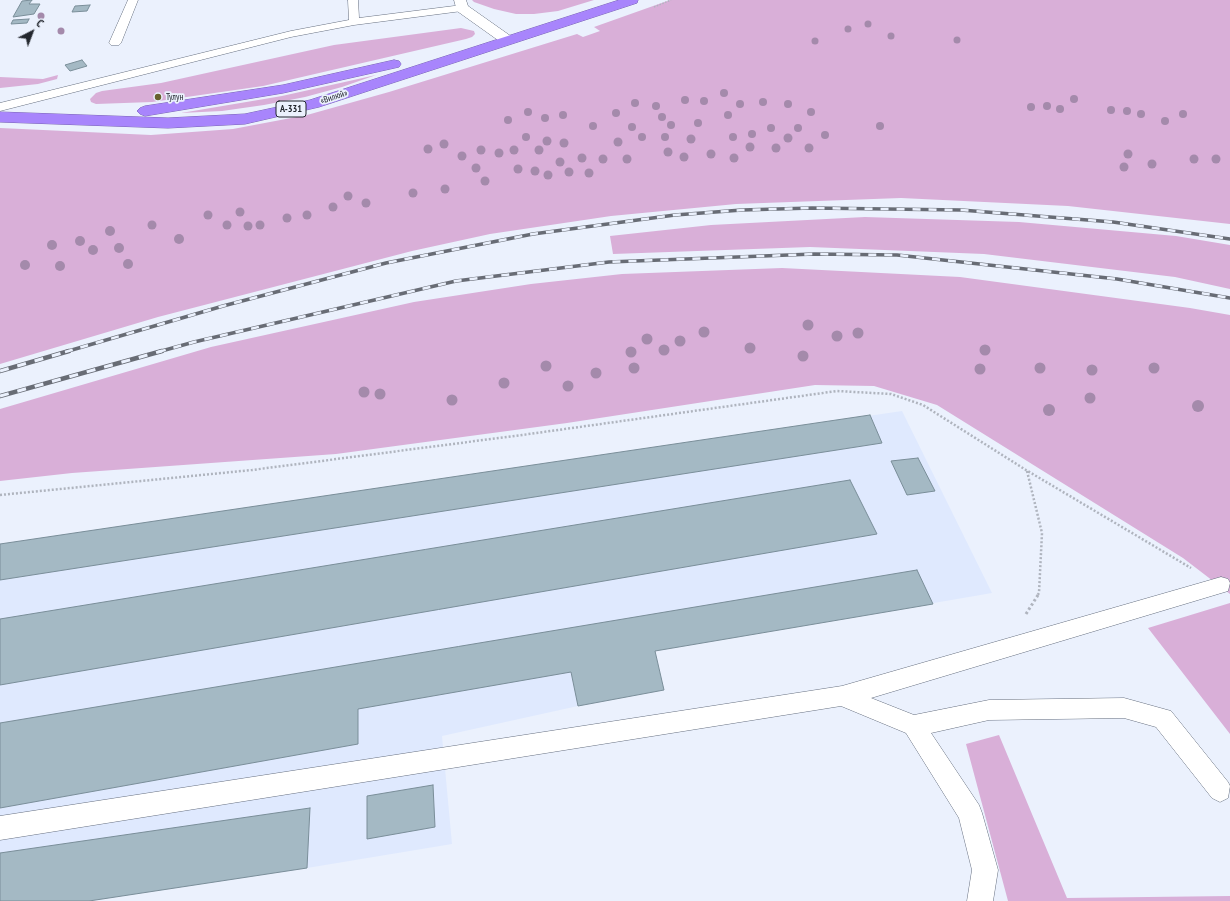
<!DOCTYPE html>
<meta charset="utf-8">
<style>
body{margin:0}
#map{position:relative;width:1230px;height:901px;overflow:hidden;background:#ebf1fd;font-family:"PT Sans Narrow",sans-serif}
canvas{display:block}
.north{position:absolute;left:12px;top:12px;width:40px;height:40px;-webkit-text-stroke:3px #ebf1fd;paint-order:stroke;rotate:42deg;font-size:11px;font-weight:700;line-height:16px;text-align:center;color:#23272e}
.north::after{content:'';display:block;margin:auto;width:14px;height:18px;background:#23272e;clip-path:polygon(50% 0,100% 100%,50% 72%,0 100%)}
</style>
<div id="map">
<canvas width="1230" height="901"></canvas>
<div class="north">С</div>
</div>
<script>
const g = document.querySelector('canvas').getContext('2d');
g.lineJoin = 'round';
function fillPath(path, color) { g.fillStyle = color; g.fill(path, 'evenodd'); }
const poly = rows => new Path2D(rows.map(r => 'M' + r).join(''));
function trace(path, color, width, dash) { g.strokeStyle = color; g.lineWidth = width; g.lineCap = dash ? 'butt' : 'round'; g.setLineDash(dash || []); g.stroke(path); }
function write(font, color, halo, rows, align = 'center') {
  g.font = font + ' "PT Sans Narrow",sans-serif'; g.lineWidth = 3.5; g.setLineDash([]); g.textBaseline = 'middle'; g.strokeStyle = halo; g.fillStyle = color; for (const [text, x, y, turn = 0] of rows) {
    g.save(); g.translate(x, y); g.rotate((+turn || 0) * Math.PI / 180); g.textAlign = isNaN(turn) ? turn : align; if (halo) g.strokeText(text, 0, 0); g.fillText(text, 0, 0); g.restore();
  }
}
fillPath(poly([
 [902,411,992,593,655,651,664,690,578,706,442,736,452,844,307,868,89,901,0,901,0,544]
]), '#dfe9fe');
fillPath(poly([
 [472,0,594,0,558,11,534,14,516,14,494,9,474,2],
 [670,0,1230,0,1230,224,1068,206,901,198,736,204,611,216,490,234,412,251,158,317,0,364,0,128,151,135,233,129,307,115,389,92,577,34,583,37,600,31,594,27],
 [461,28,474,31,475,34,472,37,466,39,263,86,152,102,96,104,91,102,90,99,96,93,102,91,161,83,334,45],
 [58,75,57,79,38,84,0,88,0,77,43,79],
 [376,75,342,87,305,97,264,105,222,111,181,113,282,96],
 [865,217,1019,222,1176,236,1230,245,1230,289,1175,277,984,254,810,247,613,254,610,236,711,225],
 [782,268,960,277,1190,308,1230,315,1230,594,1183,558,937,405,874,386,815,385,567,423,336,454,72,473,0,481,0,409,211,347,414,302,531,284,622,274],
 [1230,603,1230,734,1148,628],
 [999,735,1067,898,1230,896,1230,901,1008,901,966,744]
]), '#d9afd8');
const building = poly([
 [32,0,29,4,40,4,34,14,13,17,22,1,32,0],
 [90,5,87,11,72,12,75,6,90,5],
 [29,19,27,23,11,24,13,20,29,19],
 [82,60,87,66,70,71,65,65,82,60],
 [870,415,882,443,0,580,0,544,870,415],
 [918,458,935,491,907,495,891,461,918,458],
 [850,480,877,534,0,685,0,619,850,480],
 [917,570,933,604,655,651,664,690,578,706,571,672,358,709,358,744,0,808,0,723,917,570],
 [433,785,435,827,367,839,367,796,433,785],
 [310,808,307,868,89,901,0,901,0,853,310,808]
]);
fillPath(building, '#a4b9c4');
trace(building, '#7a8e99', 1);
const lane = poly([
 [128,0,138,0,121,43,119,45,111,45,109,43,128,0],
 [348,0,358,0,359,18,462,5,467,8,462,11,354,25,291,37,0,111,0,103,291,31,349,20,348,0],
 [1221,577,1228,579,1230,583,1228,591,871,698,914,715,989,700,1124,698,1171,711,1228,782,1230,786,1228,798,1220,802,1212,798,1156,727,1124,718,989,720,931,733,979,805,982,813,998,870,993,901,967,901,972,870,959,818,906,733,841,706,0,840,0,816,842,686,1221,577]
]);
const street = poly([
 [454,0,466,0,468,6,512,37,514,40,512,43,502,43,457,11,454,0]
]);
const highway = poly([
 [619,0,638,0,637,3,319,107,245,124,168,128,0,122,0,112,168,118,245,114,310,100,619,0],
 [394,60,399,61,401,64,399,67,283,93,145,116,140,114,137,111,140,108,145,106,283,85,394,60]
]);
trace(lane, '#677080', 1);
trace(street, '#677080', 1);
trace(highway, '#7964b4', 1);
trace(poly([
 [654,7,671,0]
]), '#afb4be', 1.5, [1.5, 1.5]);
trace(poly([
 [1027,471,1042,533,1039,593,1037,596],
 [0,495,252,470,522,435,837,391,891,394,923,405,1026,470,1191,568]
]), '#afb4be', 2.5, [2, 2]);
trace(poly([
 [1026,614,1038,595]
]), '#afb4be', 3, [2.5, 2.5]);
fillPath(lane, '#fff');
fillPath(street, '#fff');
fillPath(highway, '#a885fc');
const railFar1 = poly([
 [65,352,223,306,386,263,533,234,675,215,742,210,812,208,961,210,1113,222,1230,239],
 [158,352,194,342,456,281,609,262,814,254,897,255,1117,279,1230,298]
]);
const rail = poly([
 [0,371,69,351],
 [0,396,162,351]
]);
trace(railFar1, '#686c75', 3.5);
trace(rail, '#686c75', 4.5);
trace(railFar1, '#ebf1fd', 2.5, [8]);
trace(rail, '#ebf1fd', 3, [9]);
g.fillStyle = '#a48aab';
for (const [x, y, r] of [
 [41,16,3.5],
 [868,24,3.5],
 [848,29,3.5],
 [61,31,3.5],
 [891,36,3.5],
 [957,40,3.5],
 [815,41,3.5],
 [724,93,4],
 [1074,99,4],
 [685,100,4],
 [704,101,4],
 [763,102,4],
 [635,103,4],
 [740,104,4],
 [788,104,4],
 [656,106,4],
 [1047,106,4],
 [1031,107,4],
 [1060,109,4],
 [1111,110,4],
 [1127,111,4],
 [528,112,4],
 [811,112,4],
 [616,113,4],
 [1141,114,4],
 [1183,114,4],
 [563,115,4],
 [728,115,4],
 [662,117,4],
 [545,118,4],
 [508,120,4],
 [1165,121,4],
 [698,123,4],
 [671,125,4],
 [593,126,4],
 [880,126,4],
 [632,127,4],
 [771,128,4],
 [798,128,4],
 [752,134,4],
 [825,135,4],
 [526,137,4],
 [642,137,4],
 [665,137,4],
 [733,137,4],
 [788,138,4.5],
 [691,139,4.5],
 [547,141,4.5],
 [618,142,4.5],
 [564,143,4.5],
 [444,144,4.5],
 [750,147,4.5],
 [776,148,4.5],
 [809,148,4.5],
 [428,149,4.5],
 [481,150,4.5],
 [514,150,4.5],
 [539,150,4.5],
 [668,152,4.5],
 [499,153,4.5],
 [711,154,4.5],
 [1128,154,4.5],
 [462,156,4.5],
 [684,157,4.5],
 [582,158,4.5],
 [734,158,4.5],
 [603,159,4.5],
 [627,159,4.5],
 [1194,159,4.5],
 [1216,159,4.5],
 [560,162,4.5],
 [1152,164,4.5],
 [1124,167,4.5],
 [476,168,4.5],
 [518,169,4.5],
 [535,171,4.5],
 [569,172,4.5],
 [589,173,4.5],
 [548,175,4.5],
 [485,181,4.5],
 [445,189,4.5],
 [413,193,4.5],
 [348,196,4.5],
 [366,203,4.5],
 [333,207,4.5],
 [240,212,4.5],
 [208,215,4.5],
 [307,215,4.5],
 [287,218,4.5],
 [152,225,4.5],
 [227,225,4.5],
 [260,225,4.5],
 [248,226,4.5],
 [110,231,5],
 [179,239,5],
 [80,241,5],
 [52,245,5],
 [119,248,5],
 [93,250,5],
 [128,264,5],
 [25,265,5],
 [60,266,5],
 [808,325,5.5],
 [704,332,5.5],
 [858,333,5.5],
 [837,336,5.5],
 [647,339,5.5],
 [680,341,5.5],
 [750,348,5.5],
 [664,350,5.5],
 [985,350,5.5],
 [631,352,5.5],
 [803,356,5.5],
 [546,366,5.5],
 [634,368,5.5],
 [1040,368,5.5],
 [1154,368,5.5],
 [980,369,5.5],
 [1092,370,5.5],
 [596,373,5.5],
 [504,383,5.5],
 [568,386,5.5],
 [364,392,5.5],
 [380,394,5.5],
 [1090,398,5.5],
 [452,400,5.5],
 [1198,406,6],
 [1049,410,6]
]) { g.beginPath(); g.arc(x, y, r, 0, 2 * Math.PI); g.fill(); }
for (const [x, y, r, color] of [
 [158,97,4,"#67612e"]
]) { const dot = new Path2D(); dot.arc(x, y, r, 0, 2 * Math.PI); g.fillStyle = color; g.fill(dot); trace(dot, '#ebf1fd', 1.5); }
write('9px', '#23272e', '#ebf1fd', [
 ["Тулун",166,97]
], 'left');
write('9px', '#23272e', '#ebf1fd', [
 ["«Вилюй»",334,97,-18]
]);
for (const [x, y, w] of [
 [291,109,30]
]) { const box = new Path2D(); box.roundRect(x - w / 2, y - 8, w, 16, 3); g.fillStyle = '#ebf1fd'; g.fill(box); trace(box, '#23272e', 1); }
write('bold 10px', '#23272e', null, [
 ["А-331",291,109]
]);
</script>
